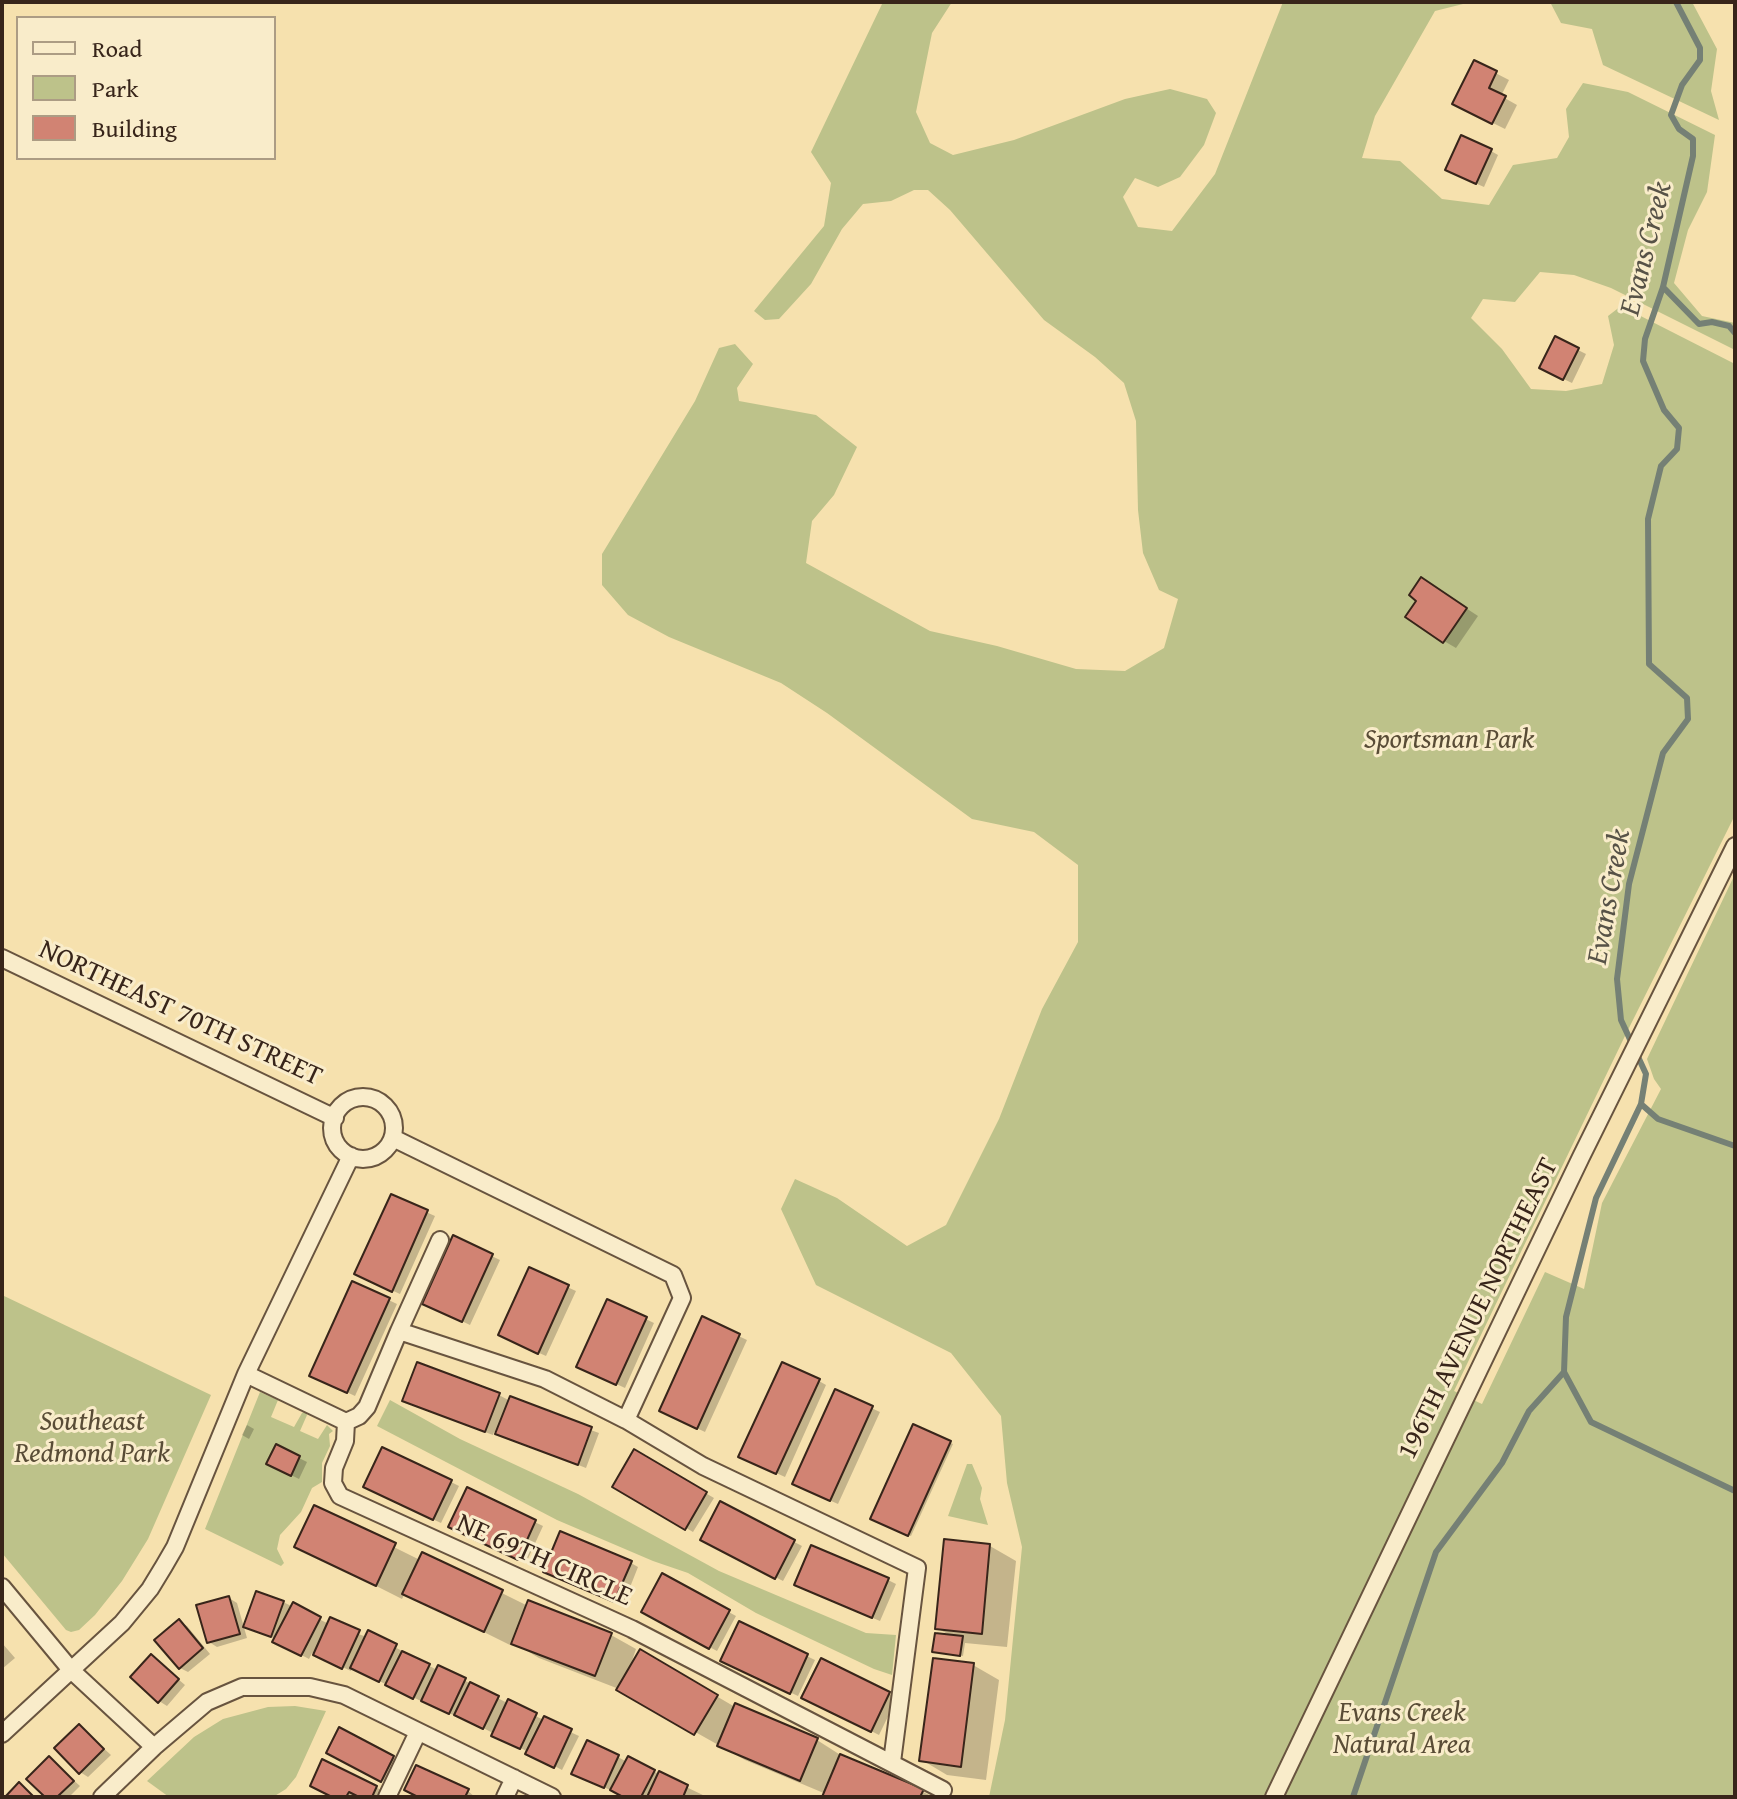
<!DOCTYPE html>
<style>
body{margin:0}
#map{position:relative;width:1737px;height:1799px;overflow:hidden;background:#f6e1ae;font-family:"Gentium Book Plus",serif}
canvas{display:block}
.frame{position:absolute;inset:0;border:4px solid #38251a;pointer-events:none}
.legend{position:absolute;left:16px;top:16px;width:260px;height:144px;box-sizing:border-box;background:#f9ecca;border:2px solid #ac9c84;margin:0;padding:10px 14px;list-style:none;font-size:24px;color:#38251a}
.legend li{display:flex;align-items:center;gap:16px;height:40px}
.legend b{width:40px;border:2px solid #ac9c84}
</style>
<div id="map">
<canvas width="1737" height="1799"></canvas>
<div class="frame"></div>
<ul class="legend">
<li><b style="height:10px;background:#f9ecca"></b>Road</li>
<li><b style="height:22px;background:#bdc28a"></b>Park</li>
<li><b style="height:22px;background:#d18373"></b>Building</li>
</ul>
</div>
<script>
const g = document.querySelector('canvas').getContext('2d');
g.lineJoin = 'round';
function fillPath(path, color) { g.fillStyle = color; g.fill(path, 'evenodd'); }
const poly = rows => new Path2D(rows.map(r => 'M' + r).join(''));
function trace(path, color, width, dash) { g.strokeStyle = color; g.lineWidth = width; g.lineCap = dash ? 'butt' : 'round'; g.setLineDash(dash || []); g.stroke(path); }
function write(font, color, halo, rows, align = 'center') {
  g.font = font + ' "Gentium Book Plus",serif'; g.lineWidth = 6; g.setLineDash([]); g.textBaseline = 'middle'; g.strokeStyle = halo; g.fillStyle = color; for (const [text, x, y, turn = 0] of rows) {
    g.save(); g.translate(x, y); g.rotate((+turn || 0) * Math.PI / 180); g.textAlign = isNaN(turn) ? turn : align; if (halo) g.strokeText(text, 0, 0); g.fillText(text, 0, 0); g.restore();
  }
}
fillPath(poly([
 [883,2,952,2,932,33,916,112,930,143,953,155,1014,140,1125,99,1170,89,1207,99,1216,113,1204,145,1180,177,1158,187,1135,178,1123,197,1138,227,1172,231,1215,174,1283,2,1471,2,1435,11,1375,116,1362,158,1400,161,1442,199,1489,205,1513,165,1557,158,1569,137,1566,109,1583,83,1628,92,1715,135,1707,192,1688,230,1674,283,1702,316,1735,323,1735,350,1611,288,1574,275,1540,272,1515,302,1483,299,1471,318,1502,349,1531,389,1566,391,1602,384,1614,345,1608,316,1621,306,1735,364,1735,815,1623,1040,1454,1391,1482,1404,1545,1272,1584,1289,1602,1203,1661,1089,1654,1079,1647,1059,1735,874,1735,1797,989,1797,1005,1720,1022,1547,1007,1483,1001,1416,951,1353,816,1285,781,1209,795,1179,837,1198,907,1246,946,1225,999,1119,1042,1009,1078,942,1078,865,1034,832,972,819,827,713,781,683,669,637,628,615,602,585,602,554,695,401,719,348,735,344,753,364,737,388,739,401,816,415,857,447,834,495,812,521,806,563,930,631,997,646,1076,669,1125,671,1164,648,1178,599,1159,590,1143,553,1138,510,1136,421,1124,383,1095,357,1044,320,950,210,928,190,914,190,891,201,863,204,842,229,811,284,779,319,765,320,754,311,824,226,831,183,811,152],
 [1550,2,1692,2,1717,49,1711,91,1719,120,1603,65,1592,29,1561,23],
 [2,1295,211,1395,148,1539,122,1581,95,1615,79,1630,71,1632,66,1630,2,1553],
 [260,1392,278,1400,271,1417,294,1427,302,1413,306,1411,307,1415,300,1431,318,1439,327,1425,333,1431,329,1434,330,1446,322,1463,322,1482,312,1488,301,1512,280,1535,277,1549,284,1563,281,1566,205,1529],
 [390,1400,460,1439,578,1494,719,1571,866,1633,896,1635,892,1675,874,1669,756,1613,688,1573,653,1561,557,1520,377,1426],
 [967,1464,972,1464,982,1488,980,1499,988,1525,948,1516],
 [295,1706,326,1711,296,1777,286,1789,273,1797,169,1797,147,1781,194,1737,223,1719,268,1707]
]), '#bdc28a');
fillPath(poly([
 [1474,62,1509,80,1501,96,1517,105,1505,129,1467,110],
 [1491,151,1498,155,1484,187,1455,174],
 [1556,339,1586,354,1572,383,1549,372],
 [1434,587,1478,616,1456,648,1444,641],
 [392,1197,435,1216,400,1294,365,1278],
 [454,1238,500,1260,470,1325,432,1307],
 [530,1270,576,1291,546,1356,508,1339],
 [353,1283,397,1304,355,1396,319,1379],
 [608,1301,654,1323,625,1388,586,1370],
 [703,1319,747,1340,705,1432,669,1415],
 [819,1381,826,1385,785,1477,748,1460],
 [836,1392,880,1412,838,1504,802,1488],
 [499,1395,510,1401,599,1433,586,1468,494,1432,493,1435,412,1405],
 [247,1425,254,1429,249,1439,242,1435],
 [914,1426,953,1444,911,1536,872,1518],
 [277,1447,307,1462,299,1479,277,1468],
 [635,1452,714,1498,693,1532,615,1486],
 [451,1482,459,1486,441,1523,373,1491],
 [467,1490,543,1526,526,1563,458,1531],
 [721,1504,802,1546,783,1581,702,1539],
 [315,1508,420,1560,423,1554,528,1606,611,1635,636,1649,631,1664,633,1665,641,1652,735,1707,817,1740,842,1756,934,1797,827,1797,826,1794,745,1760,619,1689,539,1658,512,1642,510,1645,405,1593,402,1599,297,1546],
 [946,1542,990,1546,1016,1561,1007,1647,965,1643,963,1656,934,1651,953,1637,937,1628],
 [631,1563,638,1567,623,1605,553,1576],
 [663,1576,736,1616,717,1651,643,1612],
 [888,1580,896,1584,880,1621,804,1589],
 [229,1598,237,1603,247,1638,217,1647,209,1642],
 [283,1602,329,1624,367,1637,369,1633,437,1670,439,1667,509,1704,579,1736,562,1770,459,1715,458,1717,421,1701,352,1668,351,1671,312,1653,309,1659,275,1641,276,1639,253,1630],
 [179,1622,187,1626,210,1654,188,1672,180,1668],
 [740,1624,815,1660,798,1696,730,1664],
 [2,1643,15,1658,2,1669],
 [151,1656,185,1685,167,1706,159,1701],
 [822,1660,897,1698,879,1735,812,1701],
 [973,1665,999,1680,986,1780,947,1775,922,1760],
 [79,1726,111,1755,88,1777,80,1772],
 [340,1730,401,1762,390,1784,328,1752],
 [618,1757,627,1762,628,1759,707,1797,626,1797,581,1777],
 [50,1759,80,1786,69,1797,48,1797],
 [417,1767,468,1791,475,1797,421,1797],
 [376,1787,384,1792,381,1797,357,1795,356,1797,335,1797,320,1790]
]), '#0003');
trace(poly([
 [1663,287,1699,324,1712,322,1729,326,1735,333],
 [1641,1104,1658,1119,1735,1146],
 [1564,1372,1591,1422,1735,1491],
 [1353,1797,1436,1552,1502,1463,1529,1411,1564,1372,1566,1317,1596,1198,1641,1104,1646,1074,1621,1020,1617,979,1629,884,1663,753,1688,719,1687,698,1649,664,1648,519,1661,466,1677,449,1679,428,1664,410,1643,361,1645,339,1663,287,1693,156,1693,139,1679,129,1671,115,1682,85,1700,60,1700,48,1676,2]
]), '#758075', 6);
const building = poly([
 [1474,60,1497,71,1489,88,1506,96,1492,124,1452,104,1474,60],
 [1461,135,1492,149,1476,184,1445,170,1461,135],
 [1555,336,1579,348,1563,380,1539,368,1555,336],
 [1421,577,1467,608,1443,643,1405,617,1416,601,1409,595,1421,577],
 [391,1194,428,1210,392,1292,354,1274,391,1194],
 [453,1235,493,1254,462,1322,422,1304,453,1235],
 [529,1267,569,1285,538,1354,498,1335,529,1267],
 [352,1281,390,1298,347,1393,309,1376,352,1281],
 [607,1299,647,1317,616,1385,576,1367,607,1299],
 [702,1316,740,1334,697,1429,659,1411,702,1316],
 [417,1362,500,1393,485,1432,402,1401,417,1362],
 [782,1362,820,1379,776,1474,738,1457,782,1362],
 [835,1389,873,1406,830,1501,792,1484,835,1389],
 [510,1396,592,1427,578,1465,495,1434,510,1396],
 [913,1424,951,1441,908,1536,870,1519,913,1424],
 [276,1444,300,1456,291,1476,266,1464,276,1444],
 [382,1447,452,1480,433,1520,363,1487,382,1447],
 [634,1449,707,1492,685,1530,612,1487,634,1449],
 [467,1487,536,1520,518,1560,448,1527,467,1487],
 [720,1501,795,1540,775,1579,700,1540,720,1501],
 [314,1505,396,1543,376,1586,294,1547,314,1505],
 [560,1531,632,1561,614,1602,543,1572,560,1531],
 [944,1539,990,1544,982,1634,935,1629,944,1539],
 [811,1545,889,1578,872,1618,794,1585,811,1545],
 [422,1552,503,1590,484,1632,402,1594,422,1552],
 [662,1573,730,1610,709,1649,641,1612,662,1573],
 [256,1591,284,1601,271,1637,243,1627,256,1591],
 [229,1596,240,1634,207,1643,196,1605,229,1596],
 [528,1600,612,1633,595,1676,511,1644,528,1600],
 [293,1602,321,1617,301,1656,272,1642,293,1602],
 [330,1617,360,1630,342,1669,313,1655,330,1617],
 [179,1619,203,1648,179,1669,154,1640,179,1619],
 [739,1621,808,1654,790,1694,720,1661,739,1621],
 [368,1630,397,1644,379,1682,350,1668,368,1630],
 [935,1633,963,1636,960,1656,932,1652,935,1633],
 [640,1649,718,1695,694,1735,616,1690,640,1649],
 [402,1651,430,1664,413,1699,385,1685,402,1651],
 [151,1654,179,1679,158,1703,130,1677,151,1654],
 [821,1658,890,1692,871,1732,801,1698,821,1658],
 [933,1658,974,1663,961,1767,919,1761,933,1658],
 [438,1665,466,1678,449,1714,421,1701,438,1665],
 [470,1682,499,1696,483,1729,454,1715,470,1682],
 [508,1699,537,1713,520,1749,491,1736,508,1699],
 [735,1703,818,1738,800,1781,717,1746,735,1703],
 [544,1716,572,1729,554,1768,525,1754,544,1716],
 [79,1724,104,1749,79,1774,54,1748,79,1724],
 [339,1727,394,1756,381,1782,326,1753,339,1727],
 [587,1740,619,1755,604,1788,571,1774,587,1740],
 [840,1754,924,1789,920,1797,822,1797,840,1754],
 [49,1756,74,1781,57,1797,45,1797,26,1779,49,1756],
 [628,1756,655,1770,641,1797,623,1797,610,1790,628,1756],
 [322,1759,377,1786,372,1797,359,1797,349,1792,346,1797,332,1797,310,1786,322,1759],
 [416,1765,469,1789,465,1797,418,1797,404,1790,416,1765],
 [659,1771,688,1785,683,1797,647,1797,659,1771],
 [19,1782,34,1797,5,1797,19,1782]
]);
fillPath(building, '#d18373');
trace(building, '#38251a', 2);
const minor = poly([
 [2,958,335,1118],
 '332 1128a31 31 0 1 1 62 0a31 31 0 1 1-62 0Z',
 [393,1138,673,1275,682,1298,626,1420],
 [399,1331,440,1240],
 [246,1374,346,1422],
 [2,1587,71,1670,154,1747],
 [2,1734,122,1623,150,1589,164,1566,175,1547,246,1374,351,1156],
 [892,1762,917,1568,703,1466,626,1420,545,1379,399,1331,367,1407,359,1416,346,1422,345,1441,334,1468,333,1483,340,1496,632,1629,943,1790],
 [102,1797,154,1747,207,1702,242,1687,310,1687,344,1695,552,1797],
 [387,1797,418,1732],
 [505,1797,514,1778],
 [1274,1797,1581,1157,1735,846]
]);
trace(minor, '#68543f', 20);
trace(minor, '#f9ecca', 16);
write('italic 28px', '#594c36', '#f9ecca', [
 ["Sportsman Park",1449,741],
 ["Southeast",92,1423],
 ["Redmond Park",92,1455],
 ["Evans Creek",1402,1714],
 ["Natural Area",1402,1746]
]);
write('28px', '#38251a', '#f9ecca', [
 ["NORTHEAST 70TH STREET",180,1014,25],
 ["196TH AVENUE NORTHEAST",1479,1309,-64],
 ["NE 69TH CIRCLE",544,1561,24]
]);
write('italic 30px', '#575247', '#f9ecca', [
 ["Evans Creek",1647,249,-76],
 ["Evans Creek",1610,897,-80]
]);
</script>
